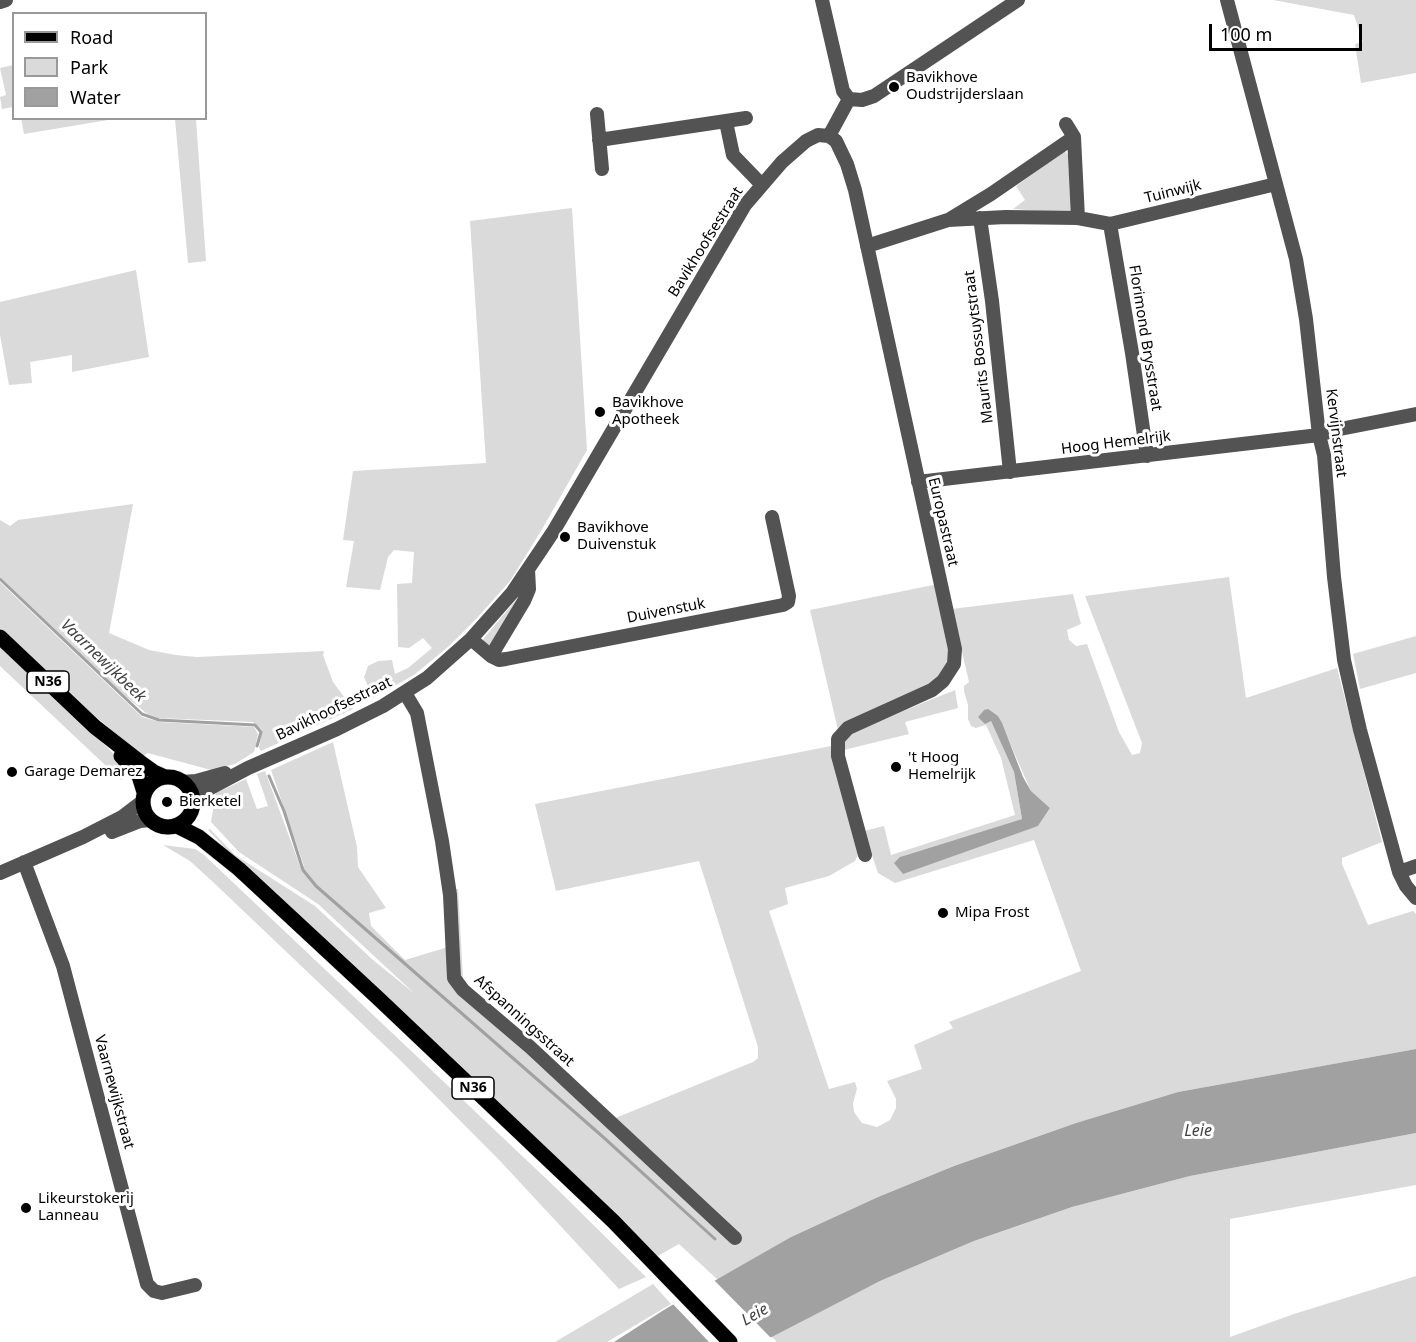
<!DOCTYPE html>
<style>
body{margin:0}
#map{position:relative;width:1416px;height:1342px;overflow:hidden;background:#fff;font-family:"Noto Sans",sans-serif}
canvas{display:block}
.legend{position:absolute;left:12px;top:12px;width:195px;height:108px;box-sizing:border-box;background:#fff;border:2px solid #999;margin:0;padding:8px 10px;list-style:none;font-size:18px;color:#000}
.legend li{display:flex;align-items:center;gap:12px;height:30px}
.legend b{width:30px;border:2px solid #999}
.scale{position:absolute;left:1209px;top:24px;width:153px;height:27px;box-sizing:border-box;border:3px solid #000;border-top:0;padding-left:8px;font-size:18px;line-height:21px;white-space:nowrap;color:#000;-webkit-text-stroke:4px #fff;paint-order:stroke}
</style>
<div id="map">
<canvas width="1416" height="1342"></canvas>
<ul class="legend">
<li><b style="height:8px;background:#000"></b>Road</li>
<li><b style="height:16px;background:#dadada"></b>Park</li>
<li><b style="height:16px;background:#a1a1a1"></b>Water</li>
</ul>
<div class="scale">100 m</div>
</div>
<script>
const g = document.querySelector('canvas').getContext('2d');
g.lineJoin = 'round';
function fillPath(path, color) { g.fillStyle = color; g.fill(path, 'evenodd'); }
const poly = rows => new Path2D(rows.map(r => 'M' + r).join(''));
function trace(path, color, width, dash) { g.strokeStyle = color; g.lineWidth = width; g.lineCap = dash ? 'butt' : 'round'; g.setLineDash(dash || []); g.stroke(path); }
function write(font, color, halo, rows, align = 'center') {
  g.font = font + ' "Noto Sans",sans-serif'; g.lineWidth = 6; g.setLineDash([]); g.textBaseline = 'middle'; g.strokeStyle = halo; g.fillStyle = color; for (const [text, x, y, turn = 0] of rows) {
    g.save(); g.translate(x, y); g.rotate((+turn || 0) * Math.PI / 180); g.textAlign = isNaN(turn) ? turn : align; if (halo) g.strokeText(text, 0, 0); g.fillText(text, 0, 0); g.restore();
  }
}
fillPath(poly([
 [1273,0,1416,0,1416,73,1361,83,1355,44,1363,42,1354,15],
 [13,65,13,107,2,109,0,97,6,95,0,68],
 [21,118,114,118,114,119,24,134],
 [175,119,196,119,206,261,188,263],
 [1065,151,1068,155,1071,211,1068,213,1013,209,1025,200,1016,186],
 [572,208,587,450,541,531,510,581,477,618,449,646,414,675,373,698,364,677,368,666,378,661,392,660,395,674,408,668,432,648,423,638,409,648,398,647,397,584,412,583,414,552,394,550,388,557,380,590,346,587,354,541,343,540,353,471,486,463,470,221],
 [136,270,149,357,72,372,72,355,30,362,32,383,9,385,0,335,0,302],
 [133,504,109,633,149,650,176,655,197,657,324,651,323,655,333,682,353,709,261,751,259,748,262,730,253,722,158,718,146,713,112,685,0,577,0,520,10,526,18,520],
 [1229,577,1246,698,1337,668,1382,842,1342,858,1342,864,1368,925,1413,911,1416,914,1416,1049,1178,1092,1076,1123,954,1166,878,1197,791,1237,718,1280,679,1244,656,1257,232,855,208,830,210,829,235,855,315,906,373,960,415,994,318,904,239,852,211,822,216,793,246,779,257,809,268,806,257,774,265,771,300,866,304,866,271,770,333,742,357,847,358,867,386,908,369,913,371,926,405,960,448,947,445,888,458,889,463,978,451,980,613,1119,753,1062,758,1058,758,1047,699,861,556,891,535,804,831,746,856,831,859,852,855,861,829,876,785,888,788,904,769,911,829,1089,855,1082,857,1089,853,1103,854,1112,862,1123,877,1127,890,1120,896,1108,896,1099,887,1081,922,1069,914,1045,953,1028,949,1022,1081,971,1034,840,895,883,878,873,864,831,884,826,891,855,1015,815,1001,758,986,725,976,728,971,726,968,719,968,705,964,691,964,686,969,682,952,609,1073,594,1081,624,1067,630,1069,640,1076,646,1087,644,1119,732,1132,755,1140,753,1142,743,1085,596],
 [984,710,998,716,1031,791,1050,808,1038,826,900,857,1022,819,1014,772,991,721,978,717],
 [0,582,142,717,160,722,254,727,258,734,254,752,235,764,211,770,148,753,143,756,139,754,87,709,0,628],
 [938,584,950,649,949,660,937,681,838,730,810,610],
 [522,593,490,648,483,641,484,638],
 [1416,636,1416,673,1360,689,1353,654],
 [0,646,108,748,126,768,128,773,126,776,121,780,0,666],
 [955,690,958,708,905,722,909,734,844,750,839,737],
 [163,845,195,849,203,854,556,1188,646,1277,619,1289,502,1163,398,1058,214,883,190,861],
 [1416,1133,1416,1185,1230,1219,1230,1337,1294,1314,1416,1276,1416,1342,777,1342,771,1336,880,1281,974,1241,1072,1207,1190,1176],
 [653,1284,671,1304,607,1342,555,1342]
]), '#dadada');
fillPath(poly([
 [988,709,998,716,1002,723,1023,777,1031,791,1050,808,1038,826,903,874,894,863,900,857,1022,819,1014,772,991,721,985,724,978,717,984,710],
 [1416,1049,1416,1133,1190,1176,1072,1207,974,1241,880,1281,762,1342,614,1342,667,1308,791,1237,878,1197,954,1166,1076,1123,1178,1092]
]), '#a1a1a1');
fillPath(poly([
 [713,1279,772,1339,767,1342,709,1342,671,1302]
]), '#fff');
trace(poly([
 [0,579,142,714,159,720,255,725,261,732,257,746],
 [269,776,284,811,303,870,316,886,602,1136,715,1239]
]), '#a1a1a1', 3);
const major = poly([
 [0,637,95,727,140,762,154,772,165,777],
 [121,756,139,776,144,792],
 '143 802a25 25 0 1 1 50 0a25 25 0 1 1-50 0Z',
 [177,826,199,837,239,869,379,999,613,1221,730,1342]
]);
trace(major, '#dbdbdb', 16);
trace(poly([
 [822,0,843,91,849,99],
 [1227,0,1296,259,1306,319,1319,435,1324,455,1334,577,1344,660,1360,730,1399,872,1406,886,1416,898],
 [0,2,6,0],
 [849,99,862,100,874,96,1018,0],
 [597,114,602,169],
 [726,122,733,155,762,185],
 [1066,124,1074,137,1078,218],
 [829,136,836,141,847,164,855,190,955,649,954,664,943,681,932,690,848,728,838,739,838,756,865,855],
 [599,140,746,118],
 [980,218,992,301,1010,472],
 [950,219,991,194,1074,137],
 [1110,224,1132,353,1147,456],
 [867,246,948,220,1006,217,1078,218,1110,224,1276,184],
 [918,482,1319,435,1335,430,1416,414],
 [471,639,491,656,499,660,506,659,783,605,788,602,789,596,772,517],
 [491,656,524,601,529,589,528,569],
 [405,693,417,713,442,841,450,895,454,978,463,990,530,1047,735,1238],
 [183,782,196,781,225,773],
 [193,801,201,793,248,768,337,729,383,706,427,678,471,639,512,593,553,532,745,205,782,162,806,141,818,135,829,136,849,99],
 [112,832,140,821,151,820],
 [24,862,63,966,147,1284,154,1291,162,1293,195,1285],
 [1399,872,1416,866],
 [0,873,83,837,122,817,143,801]
]), '#535353', 14);
trace(major, '#000', 15);
for (const [x, y, r, color] of [
 [894,87,6,"#000"],
 [600,412,6,"#000"],
 [565,537,6,"#000"],
 [896,767,6,"#000"],
 [12,772,6,"#000"],
 [167,802,6,"#000"],
 [943,913,6,"#000"],
 [26,1208,6,"#000"]
]) { const dot = new Path2D(); dot.arc(x, y, r, 0, 2 * Math.PI); g.fillStyle = color; g.fill(dot); trace(dot, '#fff', 2); }
for (const [x, y, w] of [
 [48,682,42],
 [473,1088,42]
]) { const box = new Path2D(); box.roundRect(x - w / 2, y - 11, w, 22, 4.5); g.fillStyle = '#fff'; g.fill(box); trace(box, '#000', 1.5); }
write('bold 14px', '#000', null, [
 ["N36",48,682],
 ["N36",473,1088]
]);
write('15px', '#000', '#fff', [
 ["Bavikhove",906,78],
 ["Oudstrijderslaan",906,95],
 ["Bavikhove",612,403],
 ["Apotheek",612,420],
 ["Bavikhove",577,528],
 ["Duivenstuk",577,545],
 ["'t Hoog",908,758],
 ["Hemelrijk",908,775],
 ["Garage Demarez",24,772],
 ["Bierketel",179,802],
 ["Mipa Frost",955,913],
 ["Likeurstokerij",38,1199],
 ["Lanneau",38,1216]
], 'left');
write('15px', '#000', '#fff', [
 ["Tuinwijk",1173,192,-14],
 ["Bavikhoofsestraat",706,242,-58],
 ["Florimond Brysstraat",1145,338,81],
 ["Maurits Bossuytstraat",979,347,-97],
 ["Kervijnstraat",1336,433,83],
 ["Hoog Hemelrijk",1116,443,-7],
 ["Europastraat",943,522,77],
 ["Duivenstuk",666,611,-11],
 ["Bavikhoofsestraat",334,709,-26],
 ["Afspanningsstraat",524,1021,42],
 ["Vaarnewijkstraat",114,1092,75]
]);
write('italic 16px', '#424242', '#fff', [
 ["Vaarnewijkbeek",103,661,44],
 ["Leie",1198,1131],
 ["Leie",755,1315,-30]
]);
</script>
